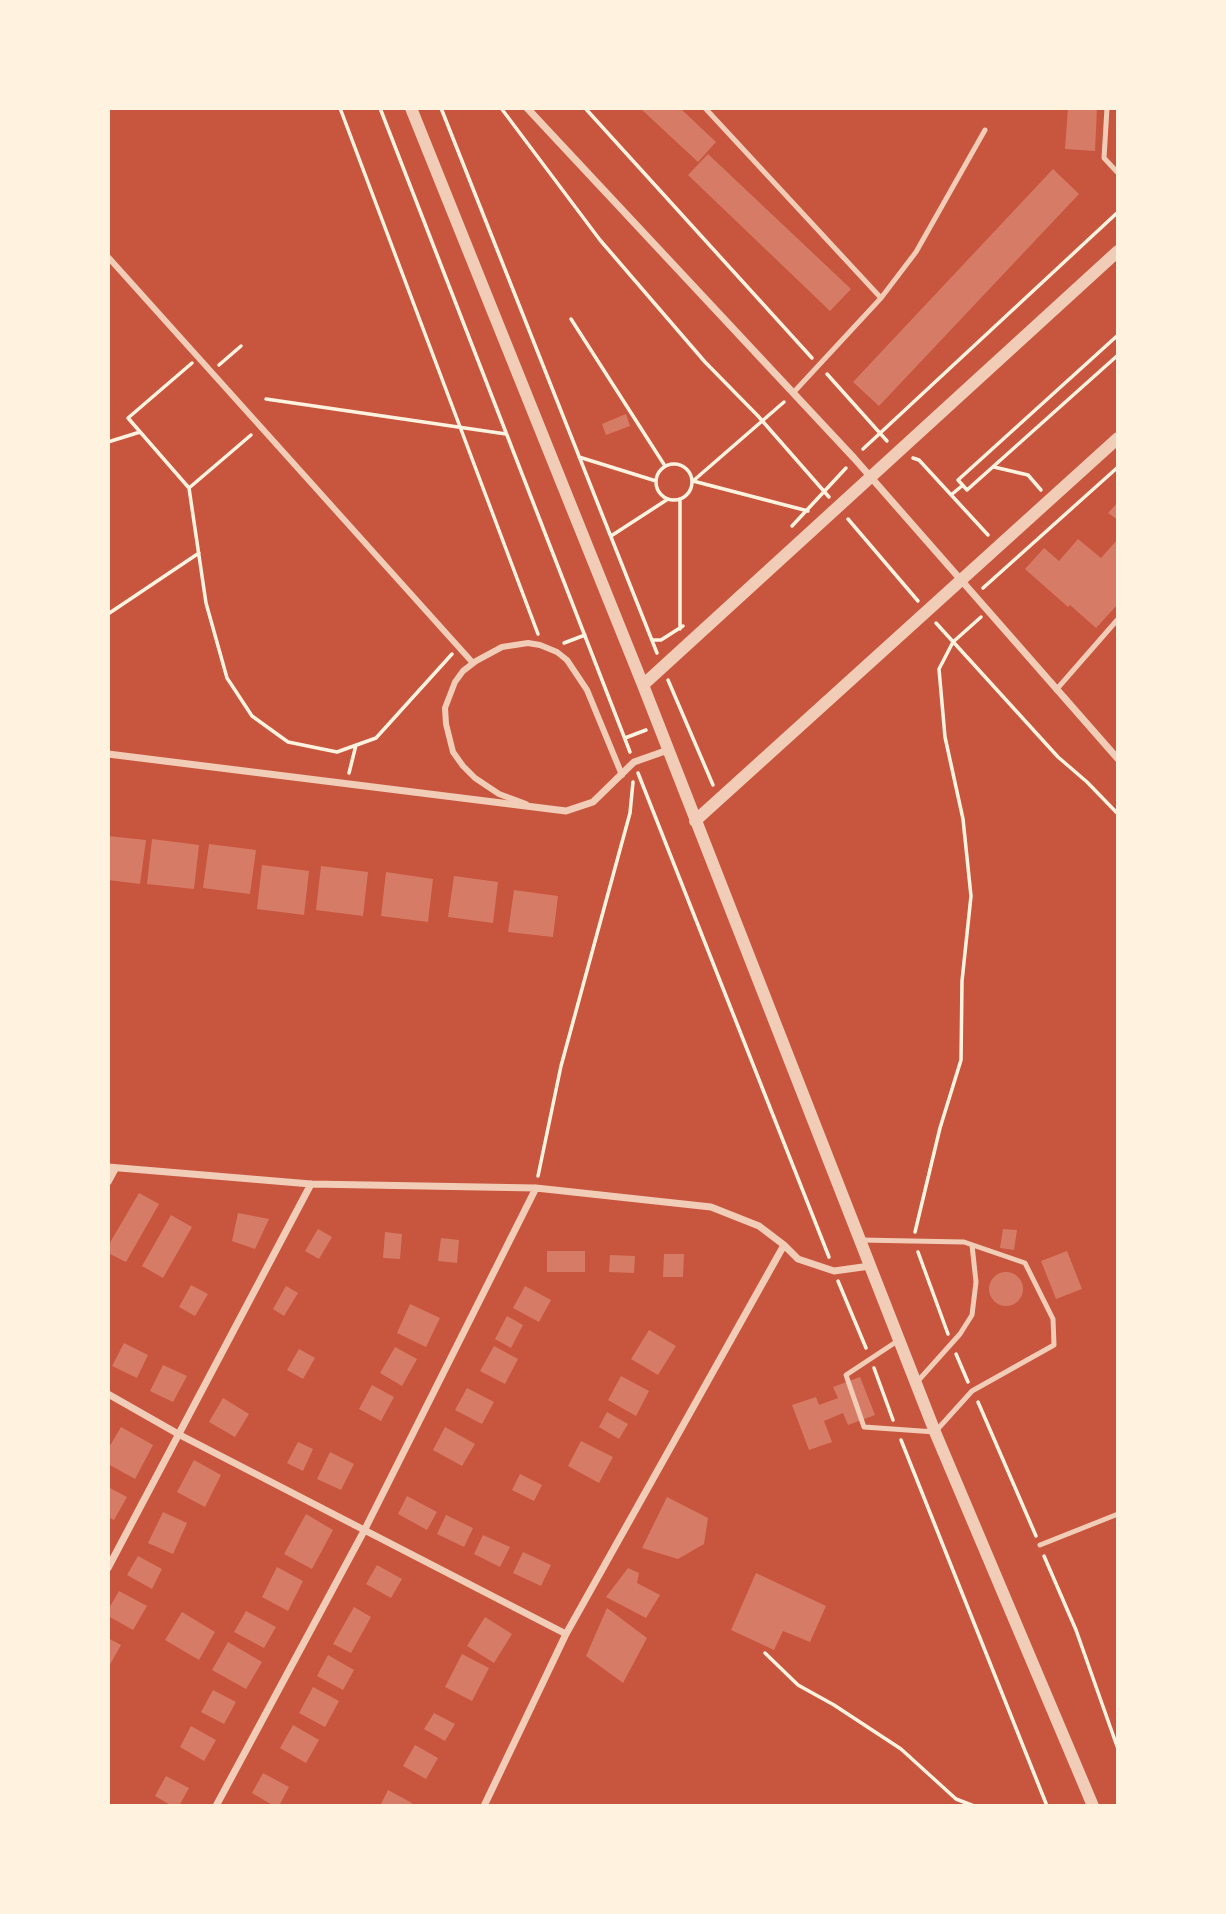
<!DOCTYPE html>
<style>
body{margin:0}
#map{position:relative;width:1226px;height:1914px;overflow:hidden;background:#c8553d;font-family:"Golos Text",sans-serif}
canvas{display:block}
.frame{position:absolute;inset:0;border:110px solid #fff3e0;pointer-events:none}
</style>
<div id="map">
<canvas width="1226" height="1914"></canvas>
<div class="frame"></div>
</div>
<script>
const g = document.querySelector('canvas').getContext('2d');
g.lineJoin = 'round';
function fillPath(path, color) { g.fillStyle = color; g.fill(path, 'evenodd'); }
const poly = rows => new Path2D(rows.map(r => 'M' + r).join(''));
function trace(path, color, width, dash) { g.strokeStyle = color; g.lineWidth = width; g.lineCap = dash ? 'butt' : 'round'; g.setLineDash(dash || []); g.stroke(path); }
fillPath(poly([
 [640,108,680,108,716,142,698,162],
 [1068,108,1097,108,1095,151,1065,149],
 [708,154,851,289,830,311,688,175],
 [1053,169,1079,194,879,406,853,382],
 [626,414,630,426,606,435,602,424],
 [1118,502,1118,520,1108,513],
 [1078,539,1101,558,1118,539,1118,604,1096,628,1070,605,1068,607,1025,569,1044,548,1059,561],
 [108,836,146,840,140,884,108,880],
 [152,839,199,845,194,889,147,884],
 [209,844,256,850,250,894,203,888],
 [262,865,309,871,304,915,257,909],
 [321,866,368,872,363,916,316,910],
 [386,872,433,879,428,922,381,916],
 [454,876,498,882,493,923,448,917],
 [514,890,558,896,553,937,508,932],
 [139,1193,159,1204,126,1262,108,1253,108,1246],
 [238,1213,269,1219,255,1249,232,1241],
 [171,1215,192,1227,163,1278,142,1266],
 [318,1229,332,1237,319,1259,305,1251],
 [1003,1229,1017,1230,1014,1250,1000,1248],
 [385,1232,402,1234,400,1259,383,1258],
 [441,1238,459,1240,457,1263,438,1261],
 [547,1251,585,1251,585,1272,547,1272],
 [1067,1251,1082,1289,1056,1299,1041,1261],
 [664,1254,684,1254,683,1277,663,1277],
 [610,1255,635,1256,634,1273,609,1272],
 '989 1289a17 17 0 1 1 34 0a17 17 0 1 1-34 0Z',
 [191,1285,208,1294,195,1316,179,1307],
 [286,1286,298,1293,284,1316,273,1309],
 [525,1286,551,1300,539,1322,513,1308],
 [410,1304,440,1318,426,1347,397,1333],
 [507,1316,523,1325,511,1348,495,1339],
 [649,1330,676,1346,658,1375,631,1359],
 [124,1343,148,1355,137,1378,112,1366],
 [494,1346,518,1359,505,1384,480,1371],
 [395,1347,417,1359,402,1386,380,1373],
 [299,1349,315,1358,303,1379,287,1370],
 [163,1365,187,1376,173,1402,150,1391],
 [621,1376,649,1391,636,1416,608,1400],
 [860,1377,875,1415,848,1425,843,1413,824,1421,832,1442,809,1450,792,1405,816,1397,819,1405,838,1398,833,1387],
 [372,1385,394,1397,381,1421,359,1409],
 [467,1388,494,1402,482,1424,455,1410],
 [223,1398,249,1414,235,1437,209,1422],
 [607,1412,628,1424,619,1439,599,1427],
 [121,1427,153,1445,135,1479,108,1464,108,1449],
 [445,1427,475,1444,462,1466,433,1450],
 [581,1441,613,1457,599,1483,568,1466],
 [298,1442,313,1449,303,1471,287,1463],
 [330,1452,354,1464,341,1490,317,1479],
 [194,1460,221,1475,205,1507,177,1492],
 [520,1474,542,1485,534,1501,512,1490],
 [108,1487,127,1497,114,1520,108,1517],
 [407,1496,437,1512,427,1530,398,1514],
 [667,1497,708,1518,704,1544,678,1559,642,1548],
 [163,1512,187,1523,173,1554,148,1543],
 [306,1514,333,1530,312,1569,284,1554],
 [446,1515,473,1528,464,1547,437,1534],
 [483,1535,510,1547,500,1567,474,1554],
 [523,1552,551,1565,541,1586,513,1573],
 [138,1556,162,1569,152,1589,127,1575],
 [377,1565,402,1579,391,1598,366,1584],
 [277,1567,303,1581,288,1611,262,1597],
 [628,1568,639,1573,637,1583,660,1595,646,1618,606,1597],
 [756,1573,826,1606,810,1642,783,1631,774,1650,731,1630],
 [119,1591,147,1606,133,1630,108,1616,108,1610],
 [354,1607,371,1617,351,1653,333,1644],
 [607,1608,647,1638,623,1683,586,1656],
 [246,1611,276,1627,264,1648,234,1632],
 [182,1612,215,1632,199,1660,165,1640],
 [485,1617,512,1634,494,1663,467,1646],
 [108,1638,121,1645,108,1668],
 [228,1642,262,1662,246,1689,212,1670],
 [462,1654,489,1668,472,1701,445,1687],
 [328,1655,354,1670,343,1690,317,1676],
 [313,1687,339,1701,325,1727,299,1713],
 [213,1690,236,1702,224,1724,201,1712],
 [434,1713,455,1724,445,1741,424,1729],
 [293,1725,319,1740,306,1763,280,1748],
 [191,1726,216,1740,204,1761,180,1747],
 [415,1745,438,1758,426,1779,403,1766],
 [263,1773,289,1787,279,1806,274,1806,252,1793],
 [166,1776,189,1788,179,1806,172,1806,155,1796],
 [388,1790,412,1803,410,1806,380,1806]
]), '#d67c66');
trace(poly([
 [340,108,538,634],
 [380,108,630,752],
 [441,108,657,653],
 [501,108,600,240,705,362,758,416,829,497],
 [585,108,812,358],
 [571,319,665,466],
 [1118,335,958,480,967,490,1118,355],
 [192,363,128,418,189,488,251,435],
 [219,365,241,346],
 [827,374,887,441],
 [266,399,506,434],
 [108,442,140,432],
 [863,449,1118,212],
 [579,457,656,481],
 [913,458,919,460,988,535],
 '656 482a18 18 0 1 1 36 0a18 18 0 1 1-36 0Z',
 [994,467,1028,475,1041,490],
 [693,481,784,402],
 [693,481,808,511],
 [189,488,206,603,227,678,252,716,288,742,337,752,376,738,452,654],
 [951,495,963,485],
 [680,499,680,629],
 [848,519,918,601],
 [792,526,846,468],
 [611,536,668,499],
 [983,588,1118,467],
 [108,614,199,553],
 [936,623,1058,757,1087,782,1118,814],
 [653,640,661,640,683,626],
 [564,643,585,635],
 [668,680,713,785],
 [625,738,646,730],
 [349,773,356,745],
 [638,773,829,1257],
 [538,1176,561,1066,630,813,633,782],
 [915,1232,940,1128,961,1060,962,981,971,896,963,819,945,737,939,669,953,642,981,617],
 [918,1252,948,1334],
 [838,1281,866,1348],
 [956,1354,968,1382],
 [874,1368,893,1420],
 [978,1402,1036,1536],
 [901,1440,1047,1806],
 [1044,1556,1076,1630,1118,1749],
 [765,1653,798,1685,834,1705,901,1749,956,1799,974,1806]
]), '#fff3e0', 3.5);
trace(poly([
 [705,108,881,298],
 [1107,108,1104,158,1118,173],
 [793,393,881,298,916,252,985,130],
 [1056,690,1118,619],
 [860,1240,964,1242,1025,1263,1053,1319,1054,1345,972,1391,935,1432,864,1427,846,1375,899,1340],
 [917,1382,960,1334,972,1315,976,1282,972,1245],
 [1040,1545,1118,1514]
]), '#f1ccb7', 5);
trace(poly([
 [108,257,473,663],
 [526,804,499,794,475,778,463,766,453,752,446,724,445,708,455,682,463,671,476,661,502,647,528,643,540,645,557,652,567,660,587,690,622,775]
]), '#f1ccb7', 6);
trace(poly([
 [527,108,854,458,1118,759],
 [108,754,566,811,593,802,634,762,668,750],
 [108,1167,311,1184,536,1188,711,1207,759,1226,784,1245,798,1259,834,1271,870,1266],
 [108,1182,115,1169],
 [108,1394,180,1435,566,1634],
 [108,1568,311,1184],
 [216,1806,364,1531,536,1188],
 [484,1806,566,1634,784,1245]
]), '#f1ccb7', 7);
trace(poly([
 [411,108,643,685,935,1432,1093,1806],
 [643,685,1118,251],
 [695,821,1118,438]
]), '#f1ccb7', 12);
</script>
